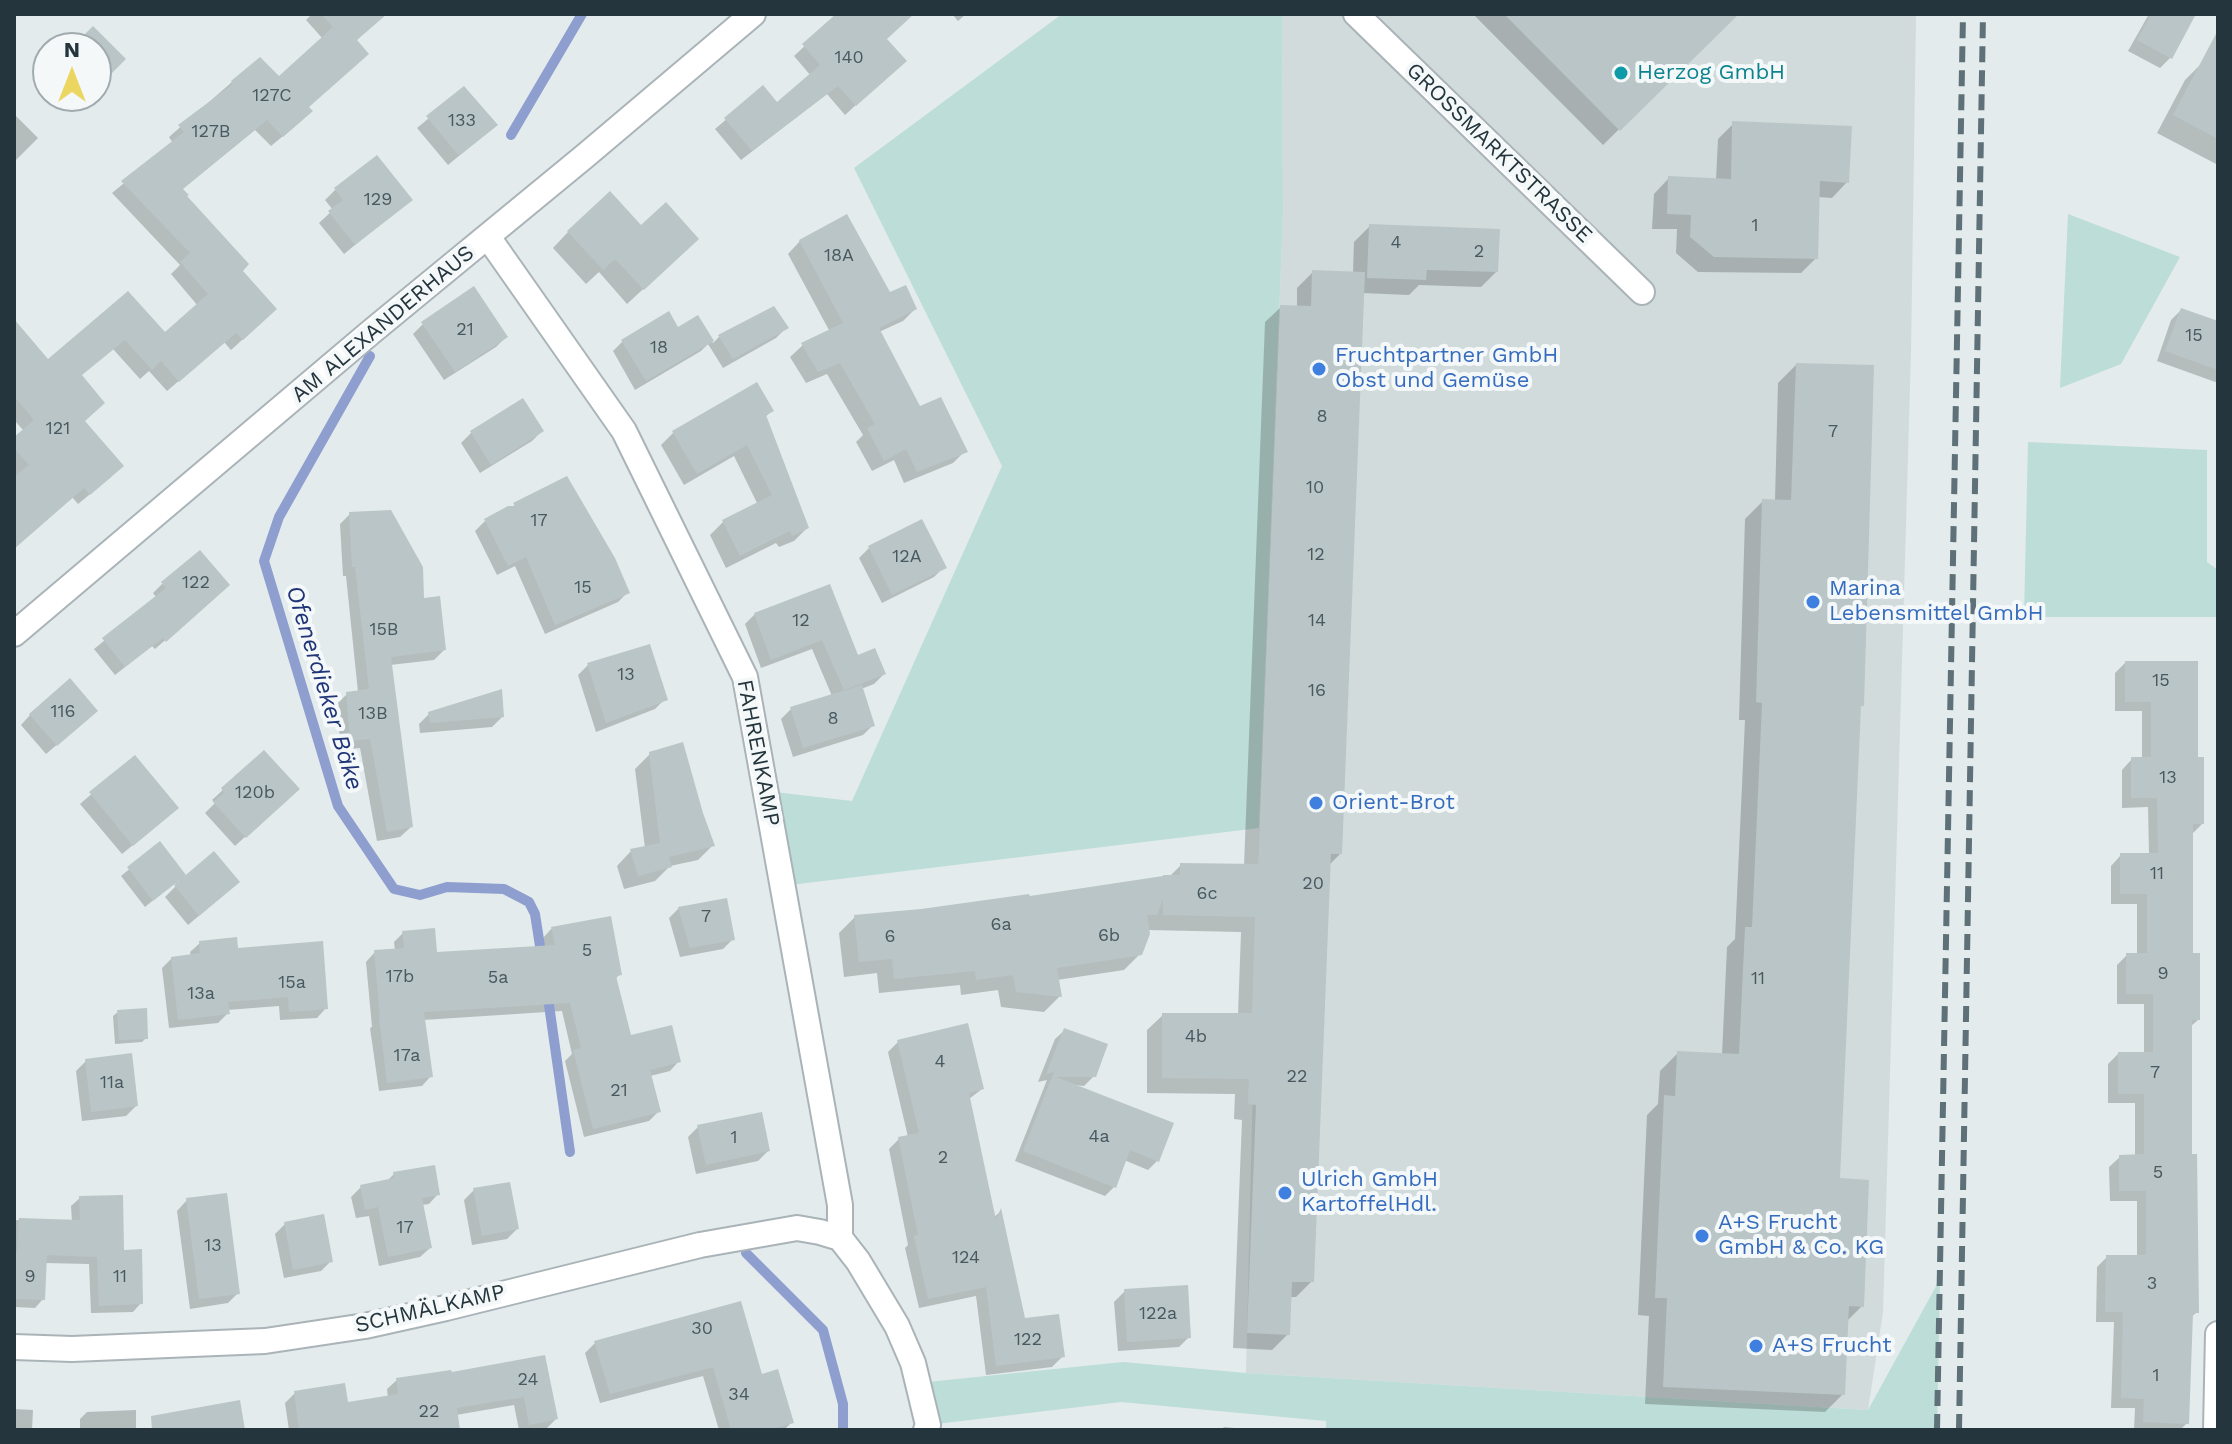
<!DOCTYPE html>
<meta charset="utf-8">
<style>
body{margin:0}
#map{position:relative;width:2232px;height:1444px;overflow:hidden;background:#e3ebec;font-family:"Work Sans",sans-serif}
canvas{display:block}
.frame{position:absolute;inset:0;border:16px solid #24353d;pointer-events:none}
.north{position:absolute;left:32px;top:32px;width:80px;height:80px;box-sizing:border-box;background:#f4f8f9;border:2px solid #a1aaae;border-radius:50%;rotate:0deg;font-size:22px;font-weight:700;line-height:32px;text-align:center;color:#24353d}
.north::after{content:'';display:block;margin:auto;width:28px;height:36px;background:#ecd662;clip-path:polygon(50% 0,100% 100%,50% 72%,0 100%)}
</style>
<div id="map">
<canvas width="2232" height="1444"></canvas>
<div class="frame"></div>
<div class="north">N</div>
</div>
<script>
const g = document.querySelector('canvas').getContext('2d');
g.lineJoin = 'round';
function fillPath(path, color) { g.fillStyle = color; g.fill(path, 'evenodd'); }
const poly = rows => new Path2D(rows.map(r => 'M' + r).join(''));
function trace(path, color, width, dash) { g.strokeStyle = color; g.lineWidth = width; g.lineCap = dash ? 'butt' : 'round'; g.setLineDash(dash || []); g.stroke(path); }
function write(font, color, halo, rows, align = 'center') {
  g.font = font + ' "Work Sans",sans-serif'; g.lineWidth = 8; g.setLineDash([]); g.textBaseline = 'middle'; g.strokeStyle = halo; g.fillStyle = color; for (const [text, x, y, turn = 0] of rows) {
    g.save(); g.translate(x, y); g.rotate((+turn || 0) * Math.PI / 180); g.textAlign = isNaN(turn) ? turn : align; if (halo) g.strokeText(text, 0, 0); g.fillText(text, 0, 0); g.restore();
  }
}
fillPath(poly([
 [1282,14,1916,14,1911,352,1883,1312,1868,1410,1246,1373,1259,828,1283,213]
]), '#d1dbdc');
fillPath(poly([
 [1062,14,1282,14,1283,213,1259,828,782,886,766,791,852,801,1002,466,854,168],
 [2068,214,2180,257,2121,364,2060,388],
 [2028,442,2207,450,2207,562,2218,570,2218,617,2024,617],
 [1940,1279,1937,1430,1326,1430,1326,1421,1121,1402,928,1425,918,1383,1123,1362,1246,1373,1868,1410]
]), '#bdddd8');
fillPath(poly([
 [312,14,358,14,355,41,307,108,300,122,271,146,255,130,181,190,240,271,264,320,231,350,224,342,167,391,149,371,140,379,113,349,80,376,83,421,111,477,78,504,72,497,14,548,14,440,24,431,14,420,14,322,48,362,128,294,165,335,198,306,171,274,180,265,112,193,173,143,169,137,232,82,279,78,323,39,306,20],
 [839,14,912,14,885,39,894,70,845,115,827,94,741,160,715,129,763,88,777,104,811,76,794,56],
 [952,14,966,14,958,21],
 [1473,14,1736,14,1603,145],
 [2149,14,2194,14,2170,58,2160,68,2128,51],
 [2202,63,2218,71,2218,165,2157,133,2185,80],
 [464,89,496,125,448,165,417,128],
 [65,96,86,96,75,107],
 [14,114,38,138,14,162],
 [1733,124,1847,182,1832,198,1818,197,1816,258,1801,273,1698,272,1676,253,1677,229,1652,229,1654,194,1669,178,1716,180,1718,139],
 [335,190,410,200,344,254,319,223,333,210,325,200],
 [1370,226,1496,272,1481,287,1419,285,1409,295,1362,293,1340,854,1329,865,1312,1281,1296,1297,1289,1297,1288,1334,1272,1350,1233,1348,1242,1120,1234,1119,1235,1094,1147,1093,1147,1030,1163,1015,1238,1015,1241,932,1147,930,1140,954,1124,970,1057,980,1060,996,1044,1012,1001,1007,998,990,961,995,960,985,879,993,877,973,844,977,839,933,855,917,1028,898,1169,877,1181,865,1244,866,1265,322,1281,307,1297,307,1297,288,1313,272,1353,274,1354,242],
 [641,228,681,254,627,304,599,272,586,284,553,248,568,232],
 [800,241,915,309,903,321,879,332,919,409,965,451,953,463,904,483,894,460,872,471,856,442,863,435,827,374,806,383,790,357,803,345,830,332,788,254],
 [2181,310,2218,323,2218,383,2157,361,2171,320],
 [698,318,713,343,719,337,786,328,776,338,723,368,708,344,701,351,635,390,613,351,623,341,678,330],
 [423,324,506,337,496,347,444,380,413,334],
 [1796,365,1859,708,1838,1180,1862,1306,1846,1322,1843,1394,1825,1412,1645,1404,1649,1316,1638,1315,1647,1115,1658,1104,1660,1071,1678,1053,1722,1055,1727,947,1735,939,1745,720,1739,720,1745,519,1763,501,1775,501,1778,383],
 [772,411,765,417,807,528,794,541,779,547,776,543,726,568,710,535,723,522,758,505,734,456,684,485,661,445,674,432],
 [542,431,532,441,480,473,461,443,471,433],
 [566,478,628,592,618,602,545,634,515,566,497,575,475,531,485,521],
 [350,514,422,601,444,650,434,660,390,665,411,827,400,837,377,841,360,748,341,750,337,704,347,694,358,692,346,576,343,576,340,524],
 [869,548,944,567,934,577,882,603,859,558],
 [162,584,218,594,155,649,152,646,115,675,94,649,157,598,153,593],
 [829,586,856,658,884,674,874,684,861,689,873,725,863,735,793,757,781,719,791,709,832,696,812,649,761,668,745,624,755,614],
 [2125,663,2196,759,2202,824,2191,835,2191,955,2198,1020,2190,1027,2190,1156,2197,1312,2190,1318,2187,1423,2180,1430,2134,1430,2135,1408,2111,1408,2114,1322,2096,1322,2097,1267,2107,1257,2137,1257,2137,1201,2110,1201,2109,1167,2120,1157,2135,1157,2135,1103,2108,1103,2108,1064,2118,1054,2144,1054,2144,1004,2117,1004,2117,965,2127,955,2137,955,2137,904,2111,904,2111,866,2121,855,2149,855,2148,807,2122,808,2122,770,2132,759,2142,759,2142,711,2115,711,2115,673],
 [588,665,665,699,655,709,596,732,578,675],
 [429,714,502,717,492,727,420,733,419,724],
 [30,715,85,721,46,754,21,725],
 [264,752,287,799,235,846,205,813,215,803,212,800],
 [650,754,712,846,698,860,670,866,655,881,624,889,617,866,631,851,645,848,635,769],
 [134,757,166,818,122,854,80,804],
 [160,844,178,884,227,892,188,925,165,897,177,885,175,882,145,907,121,876],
 [679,908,733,939,723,949,680,957,669,918],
 [552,928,620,974,615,979,630,1038,679,1061,670,1071,650,1076,659,1111,649,1121,584,1137,565,1061,572,1054,562,1011,423,1020,431,1076,422,1086,379,1091,370,1028,372,1027,366,962,375,952,395,951,394,942,403,933,435,955,545,948,543,938],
 [200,943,237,950,326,1008,317,1018,280,1020,279,1006,227,1010,228,1013,218,1023,169,1028,162,968,172,958,191,956,190,952],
 [118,1012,146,1038,142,1042,115,1044,113,1016],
 [1065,1030,1094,1076,1084,1086,1074,1085,1157,1161,1148,1170,1124,1160,1114,1187,1105,1196,1015,1161,1047,1080,1038,1082,1055,1039],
 [898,1042,982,1089,969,1099,993,1218,1000,1212,1024,1321,1063,1356,1052,1367,986,1375,976,1296,919,1308,905,1248,908,1245,889,1149,899,1139,908,1137,888,1052],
 [86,1061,136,1106,126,1116,82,1121,76,1071],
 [698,1127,768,1151,758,1161,696,1174,688,1137],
 [394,1174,438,1194,429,1204,421,1205,430,1248,420,1257,379,1266,369,1216,356,1218,351,1197,361,1187,386,1182],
 [474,1190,517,1229,507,1239,472,1245,464,1200],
 [80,1198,122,1252,141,1303,133,1312,91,1313,89,1264,45,1263,43,1299,35,1308,14,1307,14,1220,72,1222,71,1206],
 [187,1200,238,1293,228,1303,190,1309,177,1211],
 [285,1224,331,1261,321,1271,284,1278,275,1234],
 [1125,1291,1189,1337,1179,1347,1118,1351,1114,1302],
 [595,1343,761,1376,792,1422,784,1430,719,1430,703,1376,600,1403,585,1353],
 [543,1357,556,1419,546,1429,519,1430,514,1405,456,1415,458,1430,289,1430,285,1403,295,1393,346,1404,388,1398,387,1389,397,1380,450,1374],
 [14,1409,33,1410,32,1430,14,1430],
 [136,1410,136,1430,80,1430,80,1419,87,1412],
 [1224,1427,1255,1430,1221,1430]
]), '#0003');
trace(poly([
 [511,135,582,14],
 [370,356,279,517,264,561,338,806,394,889,420,895,447,887,504,889,529,902,535,914,542,959],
 [547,991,570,1152],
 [746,1253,823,1330,843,1404,843,1430]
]), '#8e9ecf', 10);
fillPath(poly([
 [321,14,387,14,357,40,369,54,309,107,313,111,283,137,267,120,183,189,189,195,187,196,249,264,243,271,277,309,243,340,236,333,179,382,161,361,152,370,125,340,82,375,105,403,85,421,124,466,90,495,84,488,14,549,14,477,29,465,14,448,14,437,34,420,14,396,14,319,48,359,128,291,165,332,208,294,180,262,190,253,121,181,184,132,178,125,233,84,231,81,260,57,279,76,333,27],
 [836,14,914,14,887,39,907,61,856,106,838,86,752,151,724,118,763,85,777,102,820,65,802,44],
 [1504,14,1739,14,1620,131],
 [2151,14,2196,14,2172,59,2137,40],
 [93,26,126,59,96,89,96,48,71,48],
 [2218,30,2218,139,2173,115],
 [464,86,498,125,459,156,426,116],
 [1732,121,1852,126,1849,183,1820,181,1818,259,1714,257,1690,237,1691,215,1667,214,1668,176,1731,179],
 [377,155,413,200,355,245,328,211,343,200,334,188],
 [610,191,641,225,666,202,699,239,644,290,615,259,603,270,567,231],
 [847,214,890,292,906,285,917,309,879,328,920,406,941,397,968,452,917,472,906,449,884,461,867,428,875,424,840,363,818,372,801,343,843,323,799,240],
 [1369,224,1500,229,1498,272,1427,270,1426,280,1367,278],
 [1312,270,1365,272,1342,854,1331,854,1314,1282,1292,1282,1290,1335,1247,1333,1256,1105,1248,1104,1249,1079,1162,1078,1162,1013,1252,1013,1255,917,1163,915,1163,899,1157,915,1147,915,1150,934,1142,955,1057,968,1062,997,1016,992,1013,975,976,980,975,971,894,979,892,959,859,962,854,915,921,909,1029,894,1030,896,1163,876,1163,875,1180,875,1180,863,1258,864,1280,305,1311,306],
 [474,286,508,337,455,372,421,322],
 [774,306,789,328,733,359,718,335],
 [2181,308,2218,321,2218,370,2165,351],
 [669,311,678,327,698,315,714,341,646,381,621,340],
 [1796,363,1874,365,1864,706,1861,706,1840,1178,1869,1180,1864,1307,1849,1306,1845,1395,1663,1387,1667,1298,1655,1298,1664,1095,1675,1096,1677,1051,1739,1054,1745,927,1752,927,1762,703,1756,702,1762,499,1791,500],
 [757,382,774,411,766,415,809,528,792,536,790,531,740,556,722,520,772,495,747,445,697,474,672,431],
 [523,398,544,431,491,465,470,431],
 [567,476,615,558,630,593,555,625,526,557,508,566,484,519,508,506,515,506,513,503],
 [391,510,423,567,424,598,440,596,446,650,391,657,413,827,387,832,370,739,350,741,346,692,369,689,355,567,352,567,349,512],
 [922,519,947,568,892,595,868,546],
 [200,550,230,585,166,642,163,638,125,667,102,638,166,588,161,582],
 [830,584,858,655,875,648,886,674,844,690,822,640,771,660,754,613],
 [650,644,668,700,606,723,587,663],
 [2125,661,2198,661,2198,757,2204,757,2204,824,2193,824,2193,953,2200,953,2200,1020,2192,1020,2192,1154,2197,1154,2199,1313,2193,1313,2189,1424,2143,1422,2144,1399,2121,1398,2123,1312,2105,1312,2106,1255,2146,1255,2146,1191,2119,1191,2119,1155,2144,1154,2144,1094,2118,1094,2118,1052,2153,1052,2153,994,2126,994,2126,953,2147,953,2147,894,2120,894,2120,853,2158,853,2157,798,2131,798,2131,757,2151,757,2151,702,2125,702],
 [70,678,98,711,57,746,29,714],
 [862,685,875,726,803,748,790,707],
 [502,689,504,717,430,723,428,712],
 [683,742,703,813,715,846,669,857,672,867,638,876,630,849,660,843,649,752],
 [264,750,300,789,246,838,213,802,224,793,221,788],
 [135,755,179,808,133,846,89,792],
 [160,841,186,875,153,901,127,867],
 [214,851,240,882,199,916,174,885],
 [727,898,735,940,690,948,678,907],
 [611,916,622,975,616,976,631,1035,672,1025,681,1062,650,1070,661,1112,593,1129,573,1050,581,1048,570,1003,424,1012,433,1077,387,1083,379,1017,380,1017,374,950,404,948,402,931,435,928,437,952,555,945,551,927],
 [237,937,238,948,323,941,328,1009,289,1012,288,997,228,1002,230,1014,178,1020,171,957,200,953,199,941],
 [147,1008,148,1039,119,1040,117,1010],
 [968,1023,984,1089,969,1093,996,1220,1001,1208,1025,1318,1059,1314,1065,1357,996,1366,986,1287,928,1299,914,1236,918,1235,898,1137,919,1133,897,1040],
 [1064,1028,1108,1044,1096,1077,1056,1077,1174,1123,1159,1162,1130,1150,1116,1188,1023,1151,1054,1072,1046,1074],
 [132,1053,138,1106,91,1112,85,1059],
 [762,1112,770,1151,706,1165,697,1125],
 [435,1165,440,1195,422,1198,432,1248,388,1257,378,1207,365,1210,360,1185,394,1178,393,1172],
 [510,1182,519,1229,482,1236,473,1188],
 [227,1193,240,1294,199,1299,186,1198],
 [123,1195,124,1250,142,1249,143,1304,99,1306,97,1257,47,1255,45,1300,14,1299,14,1252,17,1252,19,1218,80,1220,79,1196],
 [324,1214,333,1262,293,1270,284,1222],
 [1188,1285,1191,1338,1127,1342,1124,1289],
 [741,1301,762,1374,778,1369,794,1423,768,1430,731,1430,713,1367,610,1394,594,1341],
 [545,1355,558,1419,529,1425,524,1397,457,1408,460,1430,299,1430,294,1391,345,1383,348,1402,398,1394,396,1378,451,1370,452,1372],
 [240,1400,245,1430,152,1430,151,1416]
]), '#b9c5c7');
const street = poly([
 [1356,14,1642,292],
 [488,237,624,431,745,677,840,1205,840,1238],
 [14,634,371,332,585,156,753,14],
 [840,1238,858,1261,897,1326,913,1363,928,1425,926,1430],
 [14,1347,72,1349,265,1341,365,1326,446,1308,700,1245,797,1228,820,1232,840,1238],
 [2216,1430,2218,1334]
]);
trace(street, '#aab4b8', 28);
trace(street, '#fff', 24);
trace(poly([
 [1937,1430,1963,14],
 [1959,1430,1983,14]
]), '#5e7078', 6, [16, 8]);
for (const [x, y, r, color] of [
 [1621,73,8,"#0f9aa8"],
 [1319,369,8,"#3f7fe0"],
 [1813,602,8,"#3f7fe0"],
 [1316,803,8,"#3f7fe0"],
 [1285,1193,8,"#3f7fe0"],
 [1702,1236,8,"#3f7fe0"],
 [1756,1346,8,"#3f7fe0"]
]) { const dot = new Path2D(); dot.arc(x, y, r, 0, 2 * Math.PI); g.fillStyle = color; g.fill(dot); trace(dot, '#f4f8f9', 3); }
write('18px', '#495960', null, [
 ["140",849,58],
 ["127C",272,96],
 ["133",462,121],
 ["127B",211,132],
 ["129",378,200],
 ["1",1755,226],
 ["4",1396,243],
 ["2",1479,252],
 ["18A",839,256],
 ["21",465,330],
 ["15",2194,336],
 ["18",659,348],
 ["8",1322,417],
 ["121",58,429],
 ["7",1833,432],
 ["10",1315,488],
 ["17",539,521],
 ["12",1316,555],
 ["12A",907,557],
 ["122",196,583],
 ["15",583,588],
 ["12",801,621],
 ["14",1317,621],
 ["15B",384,630],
 ["13",626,675],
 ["15",2161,681],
 ["16",1317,691],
 ["116",63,712],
 ["13B",373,714],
 ["8",833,719],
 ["13",2168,778],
 ["120b",255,793],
 ["11",2157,874],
 ["20",1313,884],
 ["6c",1207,894],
 ["7",706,917],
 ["6a",1001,925],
 ["6b",1109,936],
 ["6",890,937],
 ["5",587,951],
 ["9",2163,974],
 ["17b",400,977],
 ["5a",498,978],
 ["11",1758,979],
 ["15a",292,983],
 ["13a",201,994],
 ["4b",1196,1037],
 ["17a",407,1056],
 ["4",940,1062],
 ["7",2155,1073],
 ["22",1297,1077],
 ["11a",112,1083],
 ["21",619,1091],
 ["4a",1099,1137],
 ["1",734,1138],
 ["2",943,1158],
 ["5",2158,1173],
 ["17",405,1228],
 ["13",213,1246],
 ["124",966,1258],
 ["9",30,1277],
 ["11",120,1277],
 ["3",2152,1284],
 ["122a",1158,1314],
 ["30",702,1329],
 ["122",1028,1340],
 ["1",2156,1376],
 ["24",528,1380],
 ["34",739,1395],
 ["22",429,1412]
]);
write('22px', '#0d838f', '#f4f8f9', [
 ["Herzog GmbH",1637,73]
], 'left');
write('22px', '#24353d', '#f4f8f9', [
 ["GROSSMARKTSTRASSE",1499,153,44],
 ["AM ALEXANDERHAUS",383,324,-40],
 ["FAHRENKAMP",758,753,79],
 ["SCHMÄLKAMP",430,1309,-13]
]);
write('22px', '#366cbe', '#f4f8f9', [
 ["Fruchtpartner GmbH",1335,356],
 ["Obst und Gemüse",1335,381],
 ["Marina",1829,589],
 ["Lebensmittel GmbH",1829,614],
 ["Orient-Brot",1332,803],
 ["Ulrich GmbH",1301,1180],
 ["KartoffelHdl.",1301,1205],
 ["A+S Frucht",1718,1223],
 ["GmbH & Co. KG",1718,1248],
 ["A+S Frucht",1772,1346]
], 'left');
write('italic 24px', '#203577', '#f4f8f9', [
 ["Ofenerdieker Bäke",324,688,73]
]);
</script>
